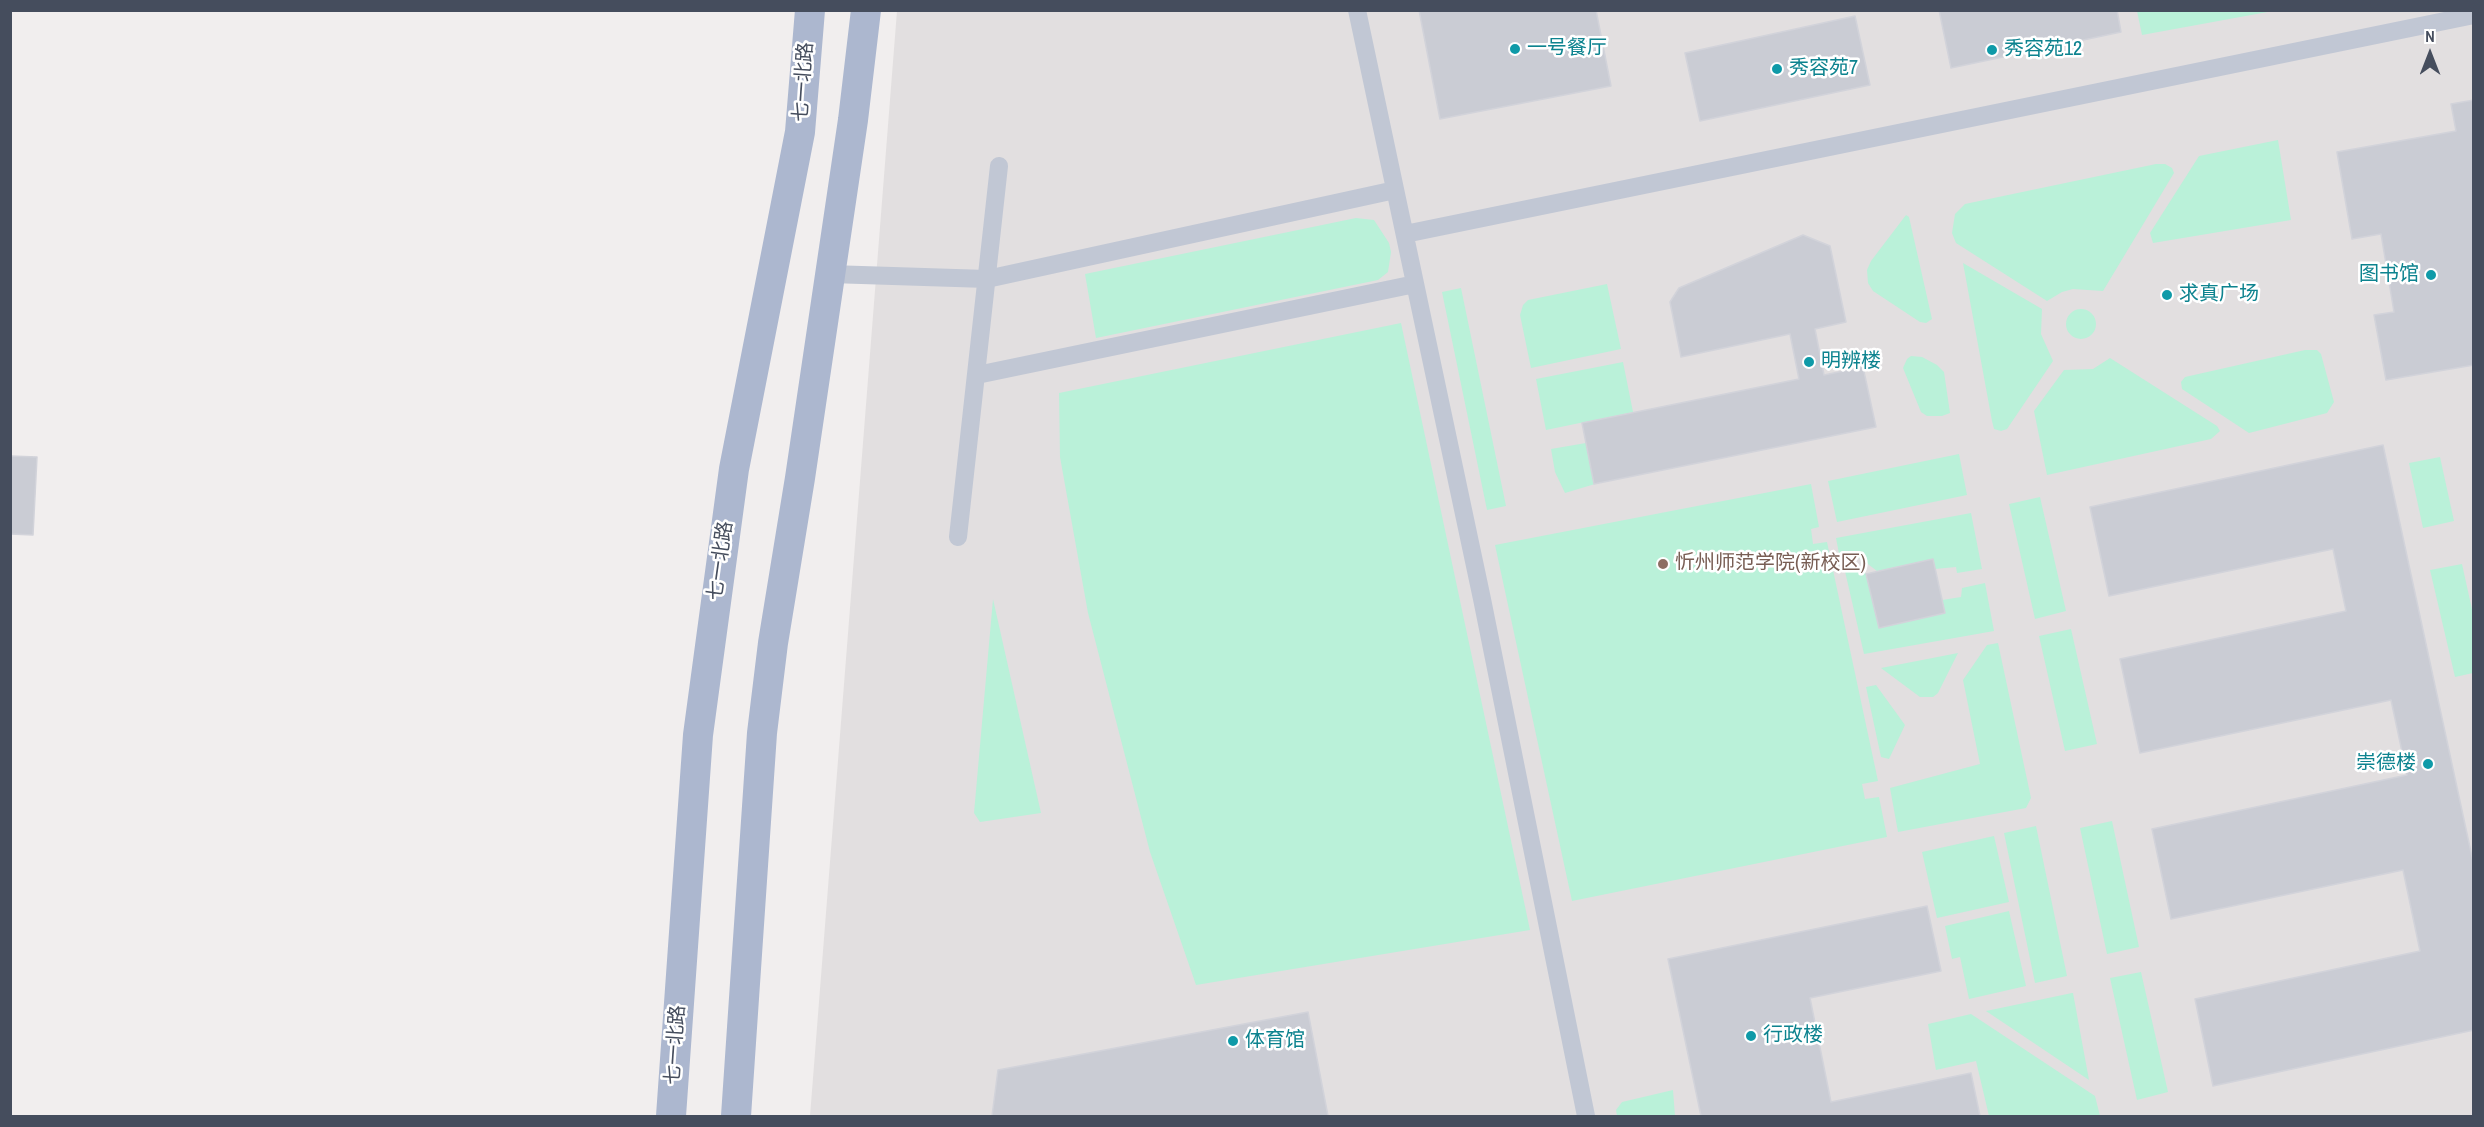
<!DOCTYPE html>
<meta charset="utf-8">
<style>
body{margin:0}
#map{position:relative;width:2484px;height:1127px;overflow:hidden;background:#f1eeee;font-family:"Archivo Narrow",sans-serif}
canvas{display:block}
.frame{position:absolute;inset:0;border:12px solid #454d5d;pointer-events:none}
.north{position:absolute;left:2400px;top:24px;width:60px;height:60px;-webkit-text-stroke:4px #fff;paint-order:stroke;rotate:0deg;font-size:16px;font-weight:700;line-height:24px;text-align:center;color:#454d5d}
.north::after{content:'';display:block;margin:auto;width:21px;height:27px;background:#454d5d;clip-path:polygon(50% 0,100% 100%,50% 72%,0 100%)}
</style>
<div id="map">
<canvas width="2484" height="1127"></canvas>
<div class="frame"></div>
<div class="north">N</div>
</div>
<script>
const g = document.querySelector('canvas').getContext('2d');
g.lineJoin = 'round';
function fillPath(path, color) { g.fillStyle = color; g.fill(path, 'evenodd'); }
const poly = rows => new Path2D(rows.map(r => 'M' + r).join(''));
function trace(path, color, width, dash) { g.strokeStyle = color; g.lineWidth = width; g.lineCap = dash ? 'butt' : 'round'; g.setLineDash(dash || []); g.stroke(path); }
function write(font, color, halo, rows, align = 'center') {
  g.font = font + ' "Archivo Narrow","Noto Sans SC",sans-serif'; g.lineWidth = 5; g.setLineDash([]); g.textBaseline = 'middle'; g.strokeStyle = halo; g.fillStyle = color; for (const [text, x, y, turn = 0] of rows) {
    g.save(); g.translate(x, y); g.rotate((+turn || 0) * Math.PI / 180); g.textAlign = isNaN(turn) ? turn : align; if (halo) g.strokeText(text, 0, 0); g.fillText(text, 0, 0); g.restore();
  }
}
fillPath(poly([
 [897,11,2473,11,2473,1116,810,1116]
]), '#e2dfe0');
fillPath(poly([
 [2137,11,2137,10,2273,11,2142,35],
 [2278,140,2291,220,2153,243,2150,233,2199,156],
 [2156,164,2165,164,2172,168,2174,173,2103,291,2073,289,2062,292,2047,301,1956,243,1952,233,1955,214,1965,204],
 [1906,215,1909,217,1932,319,1926,323,1920,322,1873,291,1868,283,1867,270,1871,261],
 [1356,218,1374,220,1389,243,1391,252,1388,272,1378,280,1096,338,1085,274],
 [1963,263,2042,309,2041,334,2053,361,2007,429,2001,431,1994,429,1992,421],
 [1607,284,1621,349,1531,368,1520,315,1523,305,1528,300],
 [1461,288,1506,506,1487,510,1442,292],
 '2066 324a15 15 0 1 1 30 0a15 15 0 1 1-30 0Z',
 [1401,323,1530,930,1196,985,1150,852,1088,613,1060,457,1059,393],
 [2305,350,2317,350,2321,354,2334,402,2327,413,2249,433,2182,389,2181,382,2185,377],
 [1911,356,1922,357,1937,365,1944,372,1950,413,1942,416,1927,416,1921,412,1903,368,1907,359],
 [2110,358,2217,426,2220,431,2211,439,2047,475,2034,411,2064,370,2093,369],
 [1623,362,1633,412,1546,430,1536,379],
 [1586,443,1595,484,1565,493,1555,472,1551,449],
 [1959,454,1967,495,1837,522,1828,481],
 [2440,457,2454,521,2423,528,2409,463],
 [1811,484,1819,527,1811,529,1813,544,1827,542,1878,781,1862,784,1865,799,1879,797,1887,837,1572,901,1495,545],
 [2040,497,2066,611,2035,619,2009,504],
 [1971,513,1982,569,1957,573,1956,567,1935,569,1932,559,1877,571,1860,558,1840,559,1836,538],
 [2462,564,2473,614,2473,673,2455,677,2430,570],
 [1859,566,1866,574,1879,628,1945,613,1942,600,1961,597,1962,588,1985,583,1994,631,1864,654,1844,567],
 [993,599,1041,813,980,822,974,813],
 [2071,629,2097,744,2065,751,2039,636],
 [1998,643,2031,798,2026,808,1898,832,1890,788,1980,764,1963,680,1987,645],
 [1958,653,1938,693,1933,697,1920,697,1881,668],
 [1876,685,1905,725,1889,759,1881,757,1866,687],
 [2112,821,2139,947,2107,954,2080,828],
 [2036,826,2067,976,2035,983,2004,833],
 [1994,836,2009,902,1937,918,1922,852],
 [2009,911,2026,986,1969,999,1960,957,1952,959,1945,926],
 [2141,972,2168,1092,2137,1100,2110,978],
 [2072,993,2073,993,2089,1080,1986,1011],
 [1971,1014,2095,1096,2100,1116,1989,1116,1976,1061,1936,1070,1928,1024],
 [1673,1090,1675,1116,1617,1116,1616,1110,1622,1102]
]), '#baf1d9');
const building = poly([
 [1419,10,1596,10,1611,86,1440,119,1419,10],
 [1939,10,2117,10,2121,32,1951,68,1939,10],
 [1855,16,1870,85,1700,121,1685,53,1855,16],
 [2474,100,2474,365,2386,380,2374,315,2394,312,2381,234,2352,239,2337,152,2456,131,2451,104,2474,100],
 [1803,235,1830,246,1846,322,1815,329,1824,375,1863,367,1876,427,1594,484,1582,423,1799,379,1790,334,1681,357,1670,302,1679,288,1803,235],
 [2383,445,2474,866,2474,1030,2213,1086,2195,999,2420,951,2403,870,2171,919,2152,829,2407,775,2391,700,2140,753,2120,659,2346,611,2333,549,2109,596,2090,507,2383,445],
 [10,456,37,457,33,535,10,534,10,456],
 [1933,559,1945,613,1879,628,1866,574,1933,559],
 [1927,906,1941,971,1810,998,1831,1102,1971,1073,1980,1116,1701,1116,1668,959,1927,906],
 [1308,1012,1328,1116,992,1116,998,1070,1308,1012]
]);
fillPath(building, '#caccd4');
trace(building, '#d2d3da', 1.5);
trace(poly([
 [1357,10,1482,599,1586,1116],
 [1405,234,2474,15],
 [830,274,987,279,1395,190],
 [977,375,1415,284],
 [958,537,999,166]
]), '#c1c7d4', 18);
trace(poly([
 [671,1116,698,735,734,469,800,132,810,10],
 [736,1116,762,733,773,643,800,478,853,120,866,10]
]), '#acb7cf', 30);
for (const [x, y, r, color] of [
 [1515,49,6,"#0f9aa8"],
 [1992,50,6,"#0f9aa8"],
 [1777,69,6,"#0f9aa8"],
 [2431,275,6,"#0f9aa8"],
 [2167,295,6,"#0f9aa8"],
 [1809,362,6,"#0f9aa8"],
 [1663,564,6,"#8d6e63"],
 [2428,764,6,"#0f9aa8"],
 [1751,1036,6,"#0f9aa8"],
 [1233,1041,6,"#0f9aa8"]
]) { const dot = new Path2D(); dot.arc(x, y, r, 0, 2 * Math.PI); g.fillStyle = color; g.fill(dot); trace(dot, '#fff', 2); }
write('20px', '#0d838f', '#fff', [
 ["一号餐厅",1527,49],
 ["秀容苑12",2004,50],
 ["秀容苑7",1789,69],
 ["图书馆",2419,275,"right"],
 ["求真广场",2179,295],
 ["明辨楼",1821,362],
 ["崇德楼",2416,764,"right"],
 ["行政楼",1763,1036],
 ["体育馆",1245,1041]
], 'left');
write('20px', '#454d5d', '#fff', [
 ["七一北路",804,82,-86],
 ["七一北路",721,561,-82],
 ["七一北路",676,1045,-86]
]);
write('20px', '#785e54', '#fff', [
 ["忻州师范学院(新校区)",1675,564]
], 'left');
</script>
